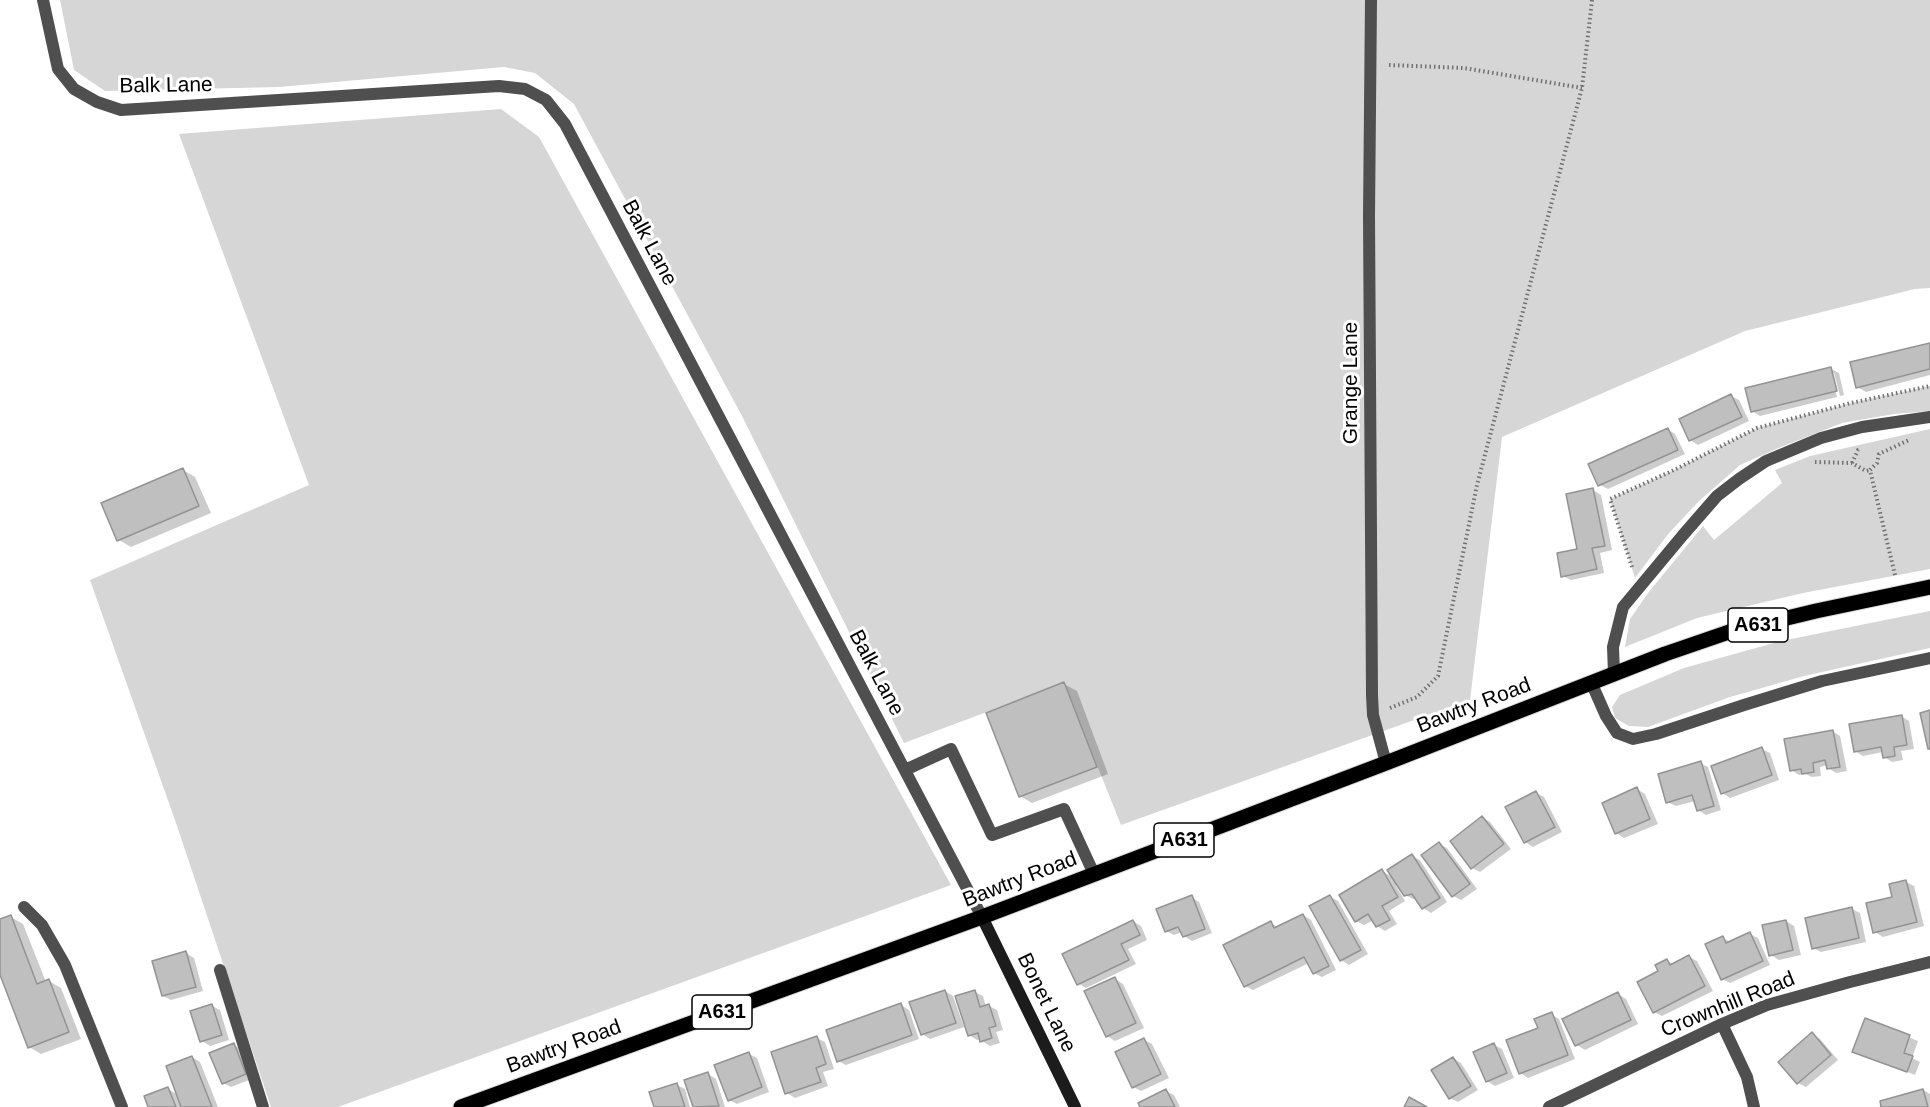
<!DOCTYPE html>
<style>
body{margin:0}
canvas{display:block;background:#fff}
</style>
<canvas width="1930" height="1107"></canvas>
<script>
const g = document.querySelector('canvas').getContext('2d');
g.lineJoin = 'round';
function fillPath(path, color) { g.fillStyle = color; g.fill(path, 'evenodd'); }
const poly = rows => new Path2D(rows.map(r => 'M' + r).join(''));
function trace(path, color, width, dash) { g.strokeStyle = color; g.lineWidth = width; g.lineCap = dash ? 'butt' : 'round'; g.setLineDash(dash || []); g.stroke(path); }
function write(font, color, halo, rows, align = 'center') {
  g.font = font + ' Arial,sans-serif'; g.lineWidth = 6; g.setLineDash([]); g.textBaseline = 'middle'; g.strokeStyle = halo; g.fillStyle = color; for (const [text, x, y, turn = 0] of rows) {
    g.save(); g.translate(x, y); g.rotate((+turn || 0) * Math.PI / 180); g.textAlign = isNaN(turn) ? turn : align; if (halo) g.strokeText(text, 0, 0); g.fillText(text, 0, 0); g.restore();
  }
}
fillPath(poly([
 [60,0,1930,0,1930,288,1915,289,1745,331,1502,437,1470,700,1121,825,1064,683,904,743,742,416,574,104,535,73,504,67,279,87,105,91,74,70],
 [501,109,539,137,951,885,338,1107,271,1107,176,823,90,580,309,485,179,134],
 [1930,386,1930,411,1894,414,1842,423,1781,447,1740,465,1699,501,1669,533,1635,578,1610,499,1672,471,1757,428,1851,403],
 [1930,429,1930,569,1803,593,1697,618,1625,647,1630,619,1648,593,1703,526,1714,540,1782,483,1775,470,1810,456],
 [1930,611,1930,648,1804,676,1730,697,1648,727,1629,726,1615,718,1612,707,1620,695,1684,668,1781,641]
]), '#d6d6d6');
fillPath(poly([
 [1930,344,1930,375,1866,392,1857,387],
 [1831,369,1839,373,1844,395,1840,396,1834,373,1831,373,1837,397,1760,416,1752,411],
 [1731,396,1739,400,1749,421,1698,445,1690,440],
 [1667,429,1675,434,1685,454,1608,489,1600,485],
 [183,470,195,477,211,513,131,547,119,540],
 [1593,490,1601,495,1612,550,1600,553,1604,573,1571,580,1563,576,1579,550],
 [1064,684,1077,691,1108,774,1032,803,1020,796],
 [1901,716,1909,721,1914,749,1901,751,1903,760,1892,762,1884,757,1883,752,1863,756,1855,751],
 [1832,731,1840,736,1847,771,1836,773,1828,768,1828,765,1820,767,1821,776,1812,777,1805,774,1799,775,1791,770],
 [1762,749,1770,753,1779,780,1730,798,1722,793],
 [1700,763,1708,767,1721,810,1706,815,1698,810,1695,801,1676,806,1667,802],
 [1637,789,1645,794,1658,824,1624,838,1616,833],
 [1536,793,1544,797,1562,832,1533,847,1525,842],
 [1482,817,1490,822,1511,849,1480,872,1472,868],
 [1439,844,1447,848,1477,889,1461,900,1453,896],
 [1412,856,1420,860,1447,902,1431,913,1423,908,1417,899,1413,899,1405,895,1398,884,1396,886,1405,901,1389,911,1397,924,1385,931,1377,926,1374,920,1364,925,1356,921,1382,871,1394,878],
 [1906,882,1914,886,1924,926,1883,937,1875,932],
 [1191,897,1199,902,1212,933,1192,941,1184,936,1182,932,1174,935,1166,931],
 [1330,897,1338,901,1368,954,1349,965,1341,960],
 [1852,909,1860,913,1866,942,1821,952,1813,948],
 [1303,915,1311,920,1336,970,1322,977,1314,973,1309,963,1253,990,1245,986,1271,923,1279,928],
 [11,917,23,924,46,982,49,981,61,988,81,1039,41,1054,29,1047,0,971,0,921],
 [1133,921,1141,926,1147,940,1128,949,1136,964,1086,988,1078,983],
 [1786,921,1794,926,1801,955,1779,960,1771,955],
 [1750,934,1758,938,1770,965,1730,983,1722,979,1722,938,1731,942],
 [186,953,194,958,203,991,171,1000,163,996],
 [1689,957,1697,961,1713,991,1662,1016,1654,1012,1660,972,1667,961,1674,964],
 [1115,979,1123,984,1144,1028,1115,1041,1107,1036],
 [945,991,953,996,964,1027,930,1039,922,1034],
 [975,992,983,996,986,1007,989,1006,997,1010,1003,1030,996,1032,1000,1043,990,1046,982,1041,981,1039,977,1040,969,1035],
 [1618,994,1626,999,1638,1024,1585,1050,1577,1045,1564,1020],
 [901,1005,909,1010,919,1039,846,1065,838,1061],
 [212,1006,220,1010,229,1040,210,1046,202,1041],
 [1551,1014,1559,1019,1575,1059,1528,1078,1520,1073,1540,1029],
 [1865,1020,1918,1041,1912,1058,1920,1062,1915,1075,1854,1051],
 [1812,1034,1820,1039,1838,1060,1806,1087,1798,1083],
 [817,1038,825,1042,834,1069,823,1072,828,1086,795,1098,787,1093],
 [1144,1040,1152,1044,1169,1078,1141,1091,1133,1087],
 [234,1045,242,1050,254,1078,231,1087,223,1083],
 [1494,1045,1502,1049,1514,1078,1495,1086,1487,1081],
 [749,1054,757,1058,769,1092,737,1104,729,1100],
 [192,1057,200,1062,218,1107,149,1107,168,1089,178,1095],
 [1453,1058,1461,1063,1478,1090,1458,1102,1450,1098],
 [708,1074,716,1079,725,1107,694,1107,686,1081],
 [677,1085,685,1089,690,1107,655,1107],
 [1923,1090,1930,1094,1930,1107,1883,1107],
 [1166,1091,1174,1095,1180,1107,1142,1107]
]), '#0003');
const building = poly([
 [1930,343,1930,369,1856,388,1850,362,1930,343],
 [1831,367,1837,391,1751,412,1745,388,1831,367],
 [1731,394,1742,417,1689,441,1679,419,1731,394],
 [1668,428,1678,450,1598,486,1588,464,1668,428],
 [183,468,199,506,117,541,101,503,183,468],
 [1593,488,1605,546,1592,548,1597,569,1561,577,1557,553,1577,549,1566,494,1593,488],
 [1064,682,1097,767,1019,797,986,713,1064,682],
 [1930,710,1930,749,1928,749,1920,713,1930,710],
 [1902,715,1907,745,1894,747,1895,756,1883,758,1881,747,1854,752,1849,724,1902,715],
 [1833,730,1840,767,1827,769,1825,760,1813,763,1814,772,1802,774,1801,769,1790,771,1784,739,1833,730],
 [1762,747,1772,775,1721,794,1711,766,1762,747],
 [1701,761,1714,806,1697,811,1692,795,1666,803,1658,774,1701,761],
 [1637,787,1650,819,1615,834,1602,803,1637,787],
 [1536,791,1555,827,1524,843,1505,807,1536,791],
 [1482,816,1504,844,1471,869,1450,841,1482,816],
 [1439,842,1470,884,1452,897,1421,855,1439,842],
 [1412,854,1440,898,1422,909,1412,894,1404,896,1387,870,1412,854],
 [1382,869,1398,897,1382,906,1390,920,1376,927,1368,914,1355,922,1339,895,1382,869],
 [1906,880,1917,922,1873,933,1866,903,1892,897,1889,884,1906,880],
 [1192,895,1205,929,1183,937,1178,927,1165,932,1156,909,1192,895],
 [1330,895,1361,950,1340,961,1309,906,1330,895],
 [1852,907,1859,938,1812,949,1805,918,1852,907],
 [1303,914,1329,966,1313,974,1304,957,1244,987,1223,945,1271,921,1274,928,1303,914],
 [11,915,37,984,49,979,69,1032,28,1048,0,975,0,919,11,915],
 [1133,920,1140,935,1121,944,1129,960,1077,985,1062,954,1133,920],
 [1786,920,1793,950,1769,956,1762,925,1786,920],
 [1750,932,1763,961,1721,980,1705,944,1723,936,1726,943,1750,932],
 [186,951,196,987,162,996,152,961,186,951],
 [1689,955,1705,986,1653,1013,1637,982,1658,971,1655,965,1667,959,1670,965,1689,955],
 [1115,977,1136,1023,1106,1037,1084,991,1115,977],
 [945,990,956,1023,921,1035,909,1002,945,990],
 [975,990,980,1007,989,1004,996,1026,989,1028,992,1038,980,1042,978,1033,968,1036,955,996,975,990],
 [1618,992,1631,1020,1575,1046,1562,1019,1618,992],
 [901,1003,912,1035,837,1062,826,1030,901,1003],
 [212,1004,222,1035,200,1042,190,1011,212,1004],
 [1552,1012,1568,1055,1519,1074,1506,1040,1538,1028,1534,1019,1552,1012],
 [1865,1018,1910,1035,1904,1053,1913,1056,1907,1072,1852,1052,1865,1018],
 [1812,1032,1831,1055,1797,1084,1778,1062,1812,1032],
 [817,1036,826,1064,816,1068,821,1082,785,1094,771,1052,817,1036],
 [1144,1038,1161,1074,1132,1088,1115,1052,1144,1038],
 [234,1043,246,1074,222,1084,209,1053,234,1043],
 [1494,1043,1507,1073,1486,1082,1473,1052,1494,1043],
 [749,1052,762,1087,728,1101,714,1065,749,1052],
 [192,1056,212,1107,181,1107,166,1066,192,1056],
 [1453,1057,1471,1086,1449,1099,1431,1070,1453,1057],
 [708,1072,719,1106,693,1107,684,1080,708,1072],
 [677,1083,685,1107,654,1107,649,1092,677,1083],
 [168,1087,176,1107,148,1107,144,1096,168,1087],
 [1166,1089,1175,1107,1140,1107,1138,1103,1166,1089],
 [1923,1089,1928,1107,1881,1107,1880,1101,1923,1089],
 [1409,1097,1427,1107,1404,1107,1409,1097]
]);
fillPath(building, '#bfbfbf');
trace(building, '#939393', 1.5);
const primary = poly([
 [461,1107,982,917,1386,763,1665,654,1729,632,1816,611,1930,587]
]);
trace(primary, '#dbdbdb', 17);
trace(poly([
 [1389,65,1464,68,1582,88],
 [1815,462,1852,463,1866,471,1870,470],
 [1852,463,1858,450,1861,449],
 [1632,567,1610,499,1672,471,1757,428,1851,403,1930,386],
 [1895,575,1870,470,1877,463,1879,454,1909,440],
 [1390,708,1417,697,1438,676,1477,485,1582,88,1592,0]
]), '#717171', 4, [1.5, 3]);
trace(poly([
 [43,0,58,69,74,89,97,102,121,110,499,86,525,89,546,100,565,124,982,917],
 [1614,674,1613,647,1623,607,1683,535,1717,496,1739,479,1766,461,1821,438,1862,427,1930,417],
 [905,770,951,749,992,835,1064,809,1094,874],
 [24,907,42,925,65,965,122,1107],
 [220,970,263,1107]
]), '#4f4f4f', 12);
trace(poly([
 [1371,0,1369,216,1372,695,1373,715,1386,763],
 [1591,682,1606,716,1617,733,1633,739,1656,734,1744,705,1822,681,1930,658],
 [1722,1024,1747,1077,1754,1107],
 [1549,1107,1722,1024,1767,1005,1850,982,1930,962]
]), '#4f4f4f', 12);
trace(poly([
 [982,917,1075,1107]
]), '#1c1c1c', 12);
trace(primary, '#000', 15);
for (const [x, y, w] of [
 [1758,625,60],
 [1184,840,60],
 [722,1012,60]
]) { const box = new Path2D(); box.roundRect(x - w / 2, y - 17, w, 34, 4.5); g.fillStyle = '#fff'; g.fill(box); trace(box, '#000', 1.5); }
write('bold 20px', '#000', null, [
 ["A631",1758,625],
 ["A631",1184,840],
 ["A631",722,1012]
]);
write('21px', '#000', '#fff', [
 ["Balk Lane",166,86,-1],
 ["Balk Lane",649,243,62],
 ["Grange Lane",1351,383,-90],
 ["Balk Lane",876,673,62],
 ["Bawtry Road",1474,706,-21],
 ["Bawtry Road",1020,880,-21],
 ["Bonet Lane",1046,1003,64],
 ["Crownhill Road",1728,1005,-22],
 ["Bawtry Road",564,1047,-20]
]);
</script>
